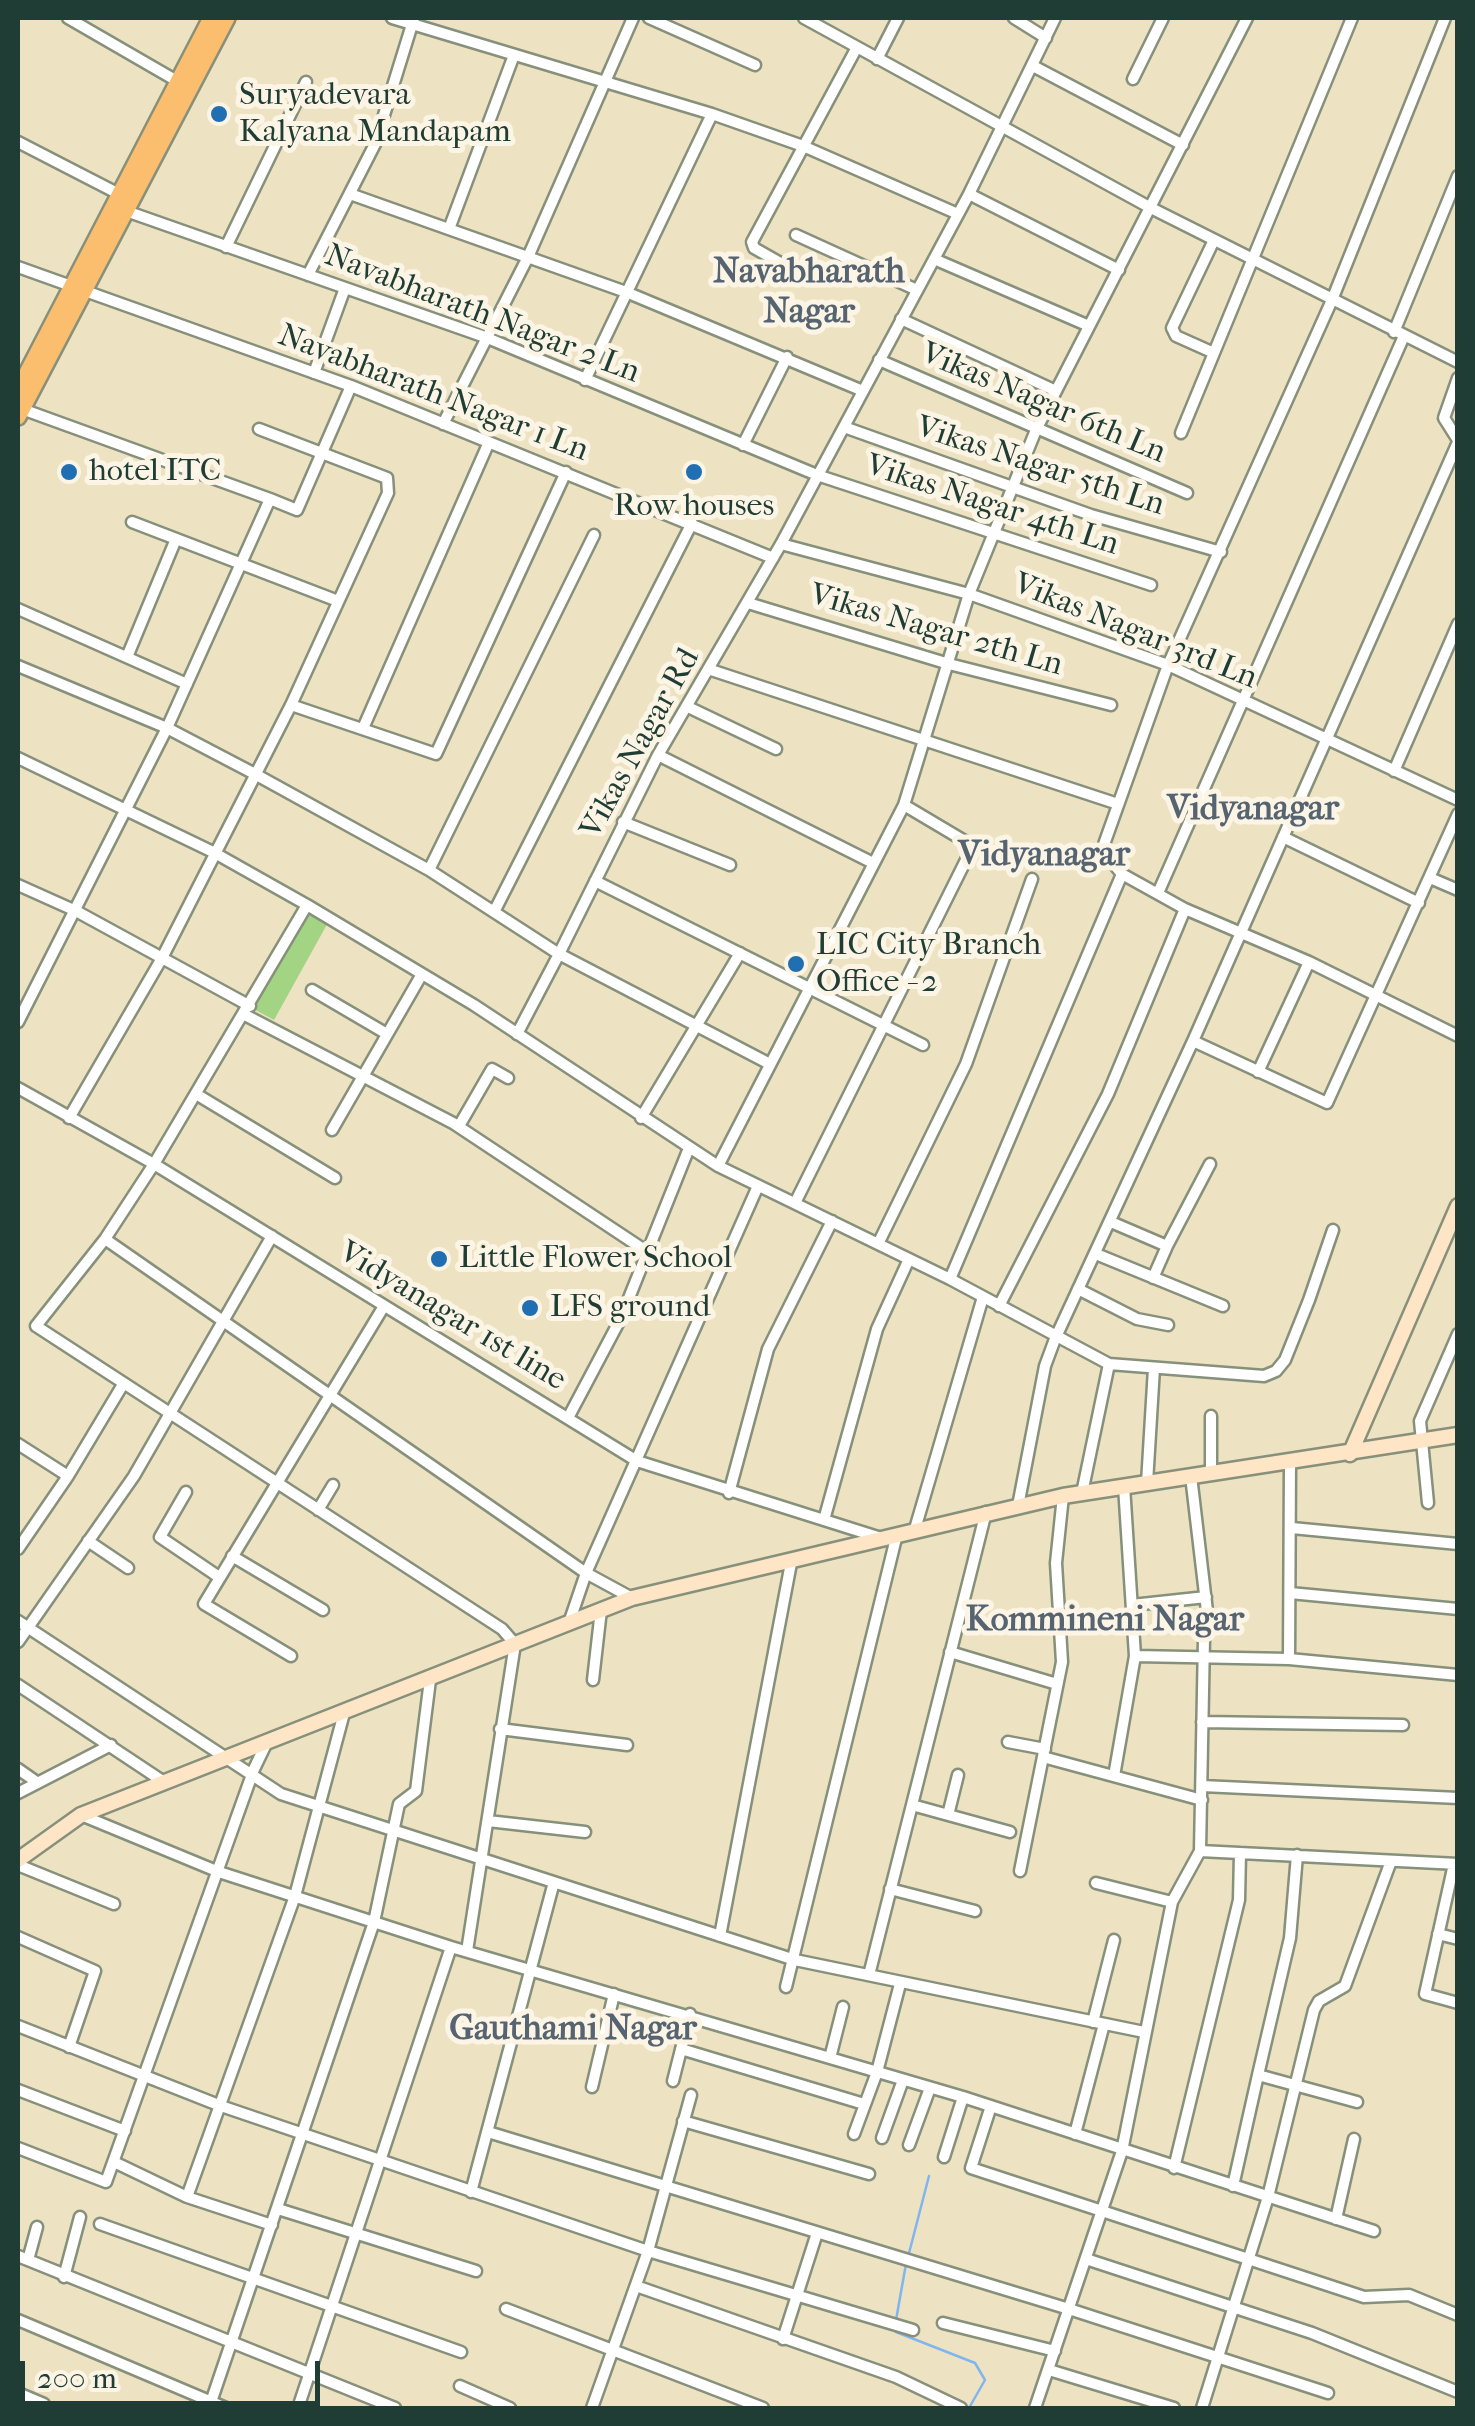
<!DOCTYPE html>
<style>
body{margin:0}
#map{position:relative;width:1475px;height:2426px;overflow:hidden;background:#ede3c2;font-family:"IM FELL French Canon",serif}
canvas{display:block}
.frame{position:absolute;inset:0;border:20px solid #1f3d34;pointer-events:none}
.scale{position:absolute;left:20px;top:2361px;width:300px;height:45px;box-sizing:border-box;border:5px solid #1f3d34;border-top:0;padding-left:12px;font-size:30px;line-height:35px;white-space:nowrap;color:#1f3d34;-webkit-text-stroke:8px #fcf5e5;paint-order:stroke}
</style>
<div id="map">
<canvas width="1475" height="2426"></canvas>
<div class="frame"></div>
<div class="scale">200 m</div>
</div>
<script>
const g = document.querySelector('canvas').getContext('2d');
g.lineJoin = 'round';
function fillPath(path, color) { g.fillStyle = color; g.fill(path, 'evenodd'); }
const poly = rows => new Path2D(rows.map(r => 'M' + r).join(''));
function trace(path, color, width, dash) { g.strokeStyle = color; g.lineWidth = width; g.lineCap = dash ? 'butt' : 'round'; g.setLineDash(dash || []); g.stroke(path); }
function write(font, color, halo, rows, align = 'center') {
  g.font = font + ' "IM FELL French Canon",serif'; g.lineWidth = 10; g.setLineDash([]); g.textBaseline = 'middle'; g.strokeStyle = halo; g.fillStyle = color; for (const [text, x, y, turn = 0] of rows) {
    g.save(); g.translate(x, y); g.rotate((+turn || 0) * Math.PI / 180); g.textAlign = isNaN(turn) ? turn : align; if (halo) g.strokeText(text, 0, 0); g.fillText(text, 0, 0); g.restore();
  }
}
fillPath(poly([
 [307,905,330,919,274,1020,250,1007]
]), '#a2d483');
trace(poly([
 [908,2257,929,2176],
 [896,2320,906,2264],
 [896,2328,896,2332,975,2363,985,2380,969,2408]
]), '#81b5ef', 2.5);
const street = poly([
 [68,18,177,81],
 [392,18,712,114,803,146,958,214],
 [649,18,755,65],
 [804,18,1151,208,1458,362],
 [1014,18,1046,38],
 [1247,18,1036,430,969,594,904,805,718,1166,950,1279,1109,1364,1264,1376,1276,1371,1285,1360,1309,1300,1333,1230],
 [877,59,898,18],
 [1033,66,1183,145],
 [1133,79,1163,18],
 [18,142,119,194],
 [350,194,626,292,863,391],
 [969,194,1119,270],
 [126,211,485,337,817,475,1151,585],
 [449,229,514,55],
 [796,235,917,290],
 [1214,240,1172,328,1176,336,1214,353],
 [226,247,306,82],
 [934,259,1089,326],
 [784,265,754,248,752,242,856,49],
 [18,267,351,386,773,558],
 [308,275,375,144,414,18],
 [901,319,1056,391],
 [1394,332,1458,176],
 [879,360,1187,493],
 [314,373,345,288],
 [1458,378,1444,418,1458,440],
 [585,380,712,114],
 [22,409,270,499],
 [443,424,528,257,633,18],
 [844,427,1091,515,1221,552],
 [1181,433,1352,18],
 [743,445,787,357],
 [132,522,338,601],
 [781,544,969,594,1168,665,1458,800],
 [748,603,949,664,1111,705],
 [18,609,187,684],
 [127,657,176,539],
 [18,666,167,728,253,773,429,870,559,954,658,755,781,544,969,194,1055,18],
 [711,670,1118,804],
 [291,705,436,754,566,472],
 [688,707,776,749],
 [364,726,489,442],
 [658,755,873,863],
 [18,758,213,852,307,905,154,1164,105,1239,36,1326,502,1629,515,1644,467,1951],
 [1394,771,1458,624],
 [623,822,730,865],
 [1283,837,1419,903],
 [429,870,594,535],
 [1122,874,1185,909,1309,962,1458,1036],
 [1430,878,1458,890],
 [595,881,923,1045],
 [18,885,76,911,250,1006],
 [1158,893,1404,336],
 [307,905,474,1005,718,1166],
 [494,912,692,523],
 [312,990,387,1034],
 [245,1015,453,1123,646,1251],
 [18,1022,167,728,270,499,297,510,351,386],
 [517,1034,559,954,768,1063],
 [1193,1041,1327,1103,1458,814],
 [1258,1072,1309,962],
 [18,1088,154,1164,637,1461,881,1538],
 [196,1094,335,1178],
 [69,1118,162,958,291,705,388,493,387,478,259,429],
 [641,1118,740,953],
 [459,1126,492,1069,508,1078],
 [332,1130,422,974],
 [795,1203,973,846,904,805],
 [1111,1222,1167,1246,1210,1164],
 [105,1239,586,1573,632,1598],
 [878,1244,966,1064,1032,879],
 [1096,1254,1223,1306],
 [1153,1278,1167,1246],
 [950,1279,1122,874,1102,850,1168,665,1332,300,1445,18],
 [1078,1289,1137,1319,1168,1325],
 [999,1306,1108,1094,1185,909],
 [568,1418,621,1318,689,1148],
 [18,1444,68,1476],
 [1211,1473,1211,1416],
 [1191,1476,1207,1611],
 [1147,1483,1154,1368],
 [186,1492,160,1537,219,1577],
 [729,1493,768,1349,832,1221],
 [1082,1493,1109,1364],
 [1428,1503,1420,1421,1458,1334],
 [1018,1506,1045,1366,1055,1339,1193,1041,1458,442],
 [318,1510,333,1485],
 [824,1520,877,1329,909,1259],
 [1292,1528,1458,1544],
 [915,1529,983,1297],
 [88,1541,128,1568],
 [18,1549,68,1476,122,1386],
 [232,1556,323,1610],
 [1290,1593,1458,1609],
 [1132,1605,1206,1597],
 [18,1621,281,1794,795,1960,1144,2032],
 [569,1623,586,1573,758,1186],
 [18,1642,134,1476,272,1236],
 [950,1652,1057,1684],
 [291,1656,204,1604,384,1306],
 [1135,1656,1289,1659,1458,1675],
 [1289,1659,1290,1464],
 [593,1680,601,1610],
 [18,1685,164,1782],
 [1202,1722,1403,1725],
 [500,1729,627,1745],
 [1008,1742,1045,1749],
 [1043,1757,1202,1800],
 [18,1769,38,1783],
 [1114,1776,1135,1656,1124,1486],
 [1202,1786,1458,1798],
 [18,1793,111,1745],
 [912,1805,1010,1832],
 [81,1815,219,1872,451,1947,963,2097,1374,2231],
 [948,1815,958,1775],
 [488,1821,585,1832],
 [1200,1851,1458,1864],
 [1297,1855,1290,1938,1258,2075,1357,2102],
 [1454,1864,1425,1994,1458,2003],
 [18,1865,114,1904],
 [1020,1871,1062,1662,1056,1563,1063,1496],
 [1096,1883,1172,1902],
 [890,1889,975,1911],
 [1438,1934,1458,1939],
 [720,1936,791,1563],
 [18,1937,95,1971,69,2047],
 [869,1975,986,1512],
 [786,1987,897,1534],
 [1093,2022,1114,1940],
 [18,2026,221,2106,648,2251,592,2408],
 [681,2049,864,2104],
 [830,2058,843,2007],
 [673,2081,690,2014],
 [592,2087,614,1994],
 [18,2090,125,2131],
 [691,2095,648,2251,913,2330],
 [991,2106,971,2168,1364,2297,1409,2295,1458,2315],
 [683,2121,869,2174],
 [488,2132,1069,2309,1328,2393],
 [854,2134,877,2072,900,1984],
 [1075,2134,1104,2024],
 [882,2138,903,2080],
 [909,2145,930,2088],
 [18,2148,106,2182,254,1769,267,1742],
 [944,2157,963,2097],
 [114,2162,187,2197,272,2225],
 [1174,2168,1239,1900,1240,1853],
 [1233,2186,1258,2075],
 [471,2192,554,1882],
 [187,2197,295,1896,344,1713],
 [278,2209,476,2271],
 [1336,2219,1354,2139],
 [100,2224,461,2352],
 [18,2256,395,2408],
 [1086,2259,1312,2333,1458,2392],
 [28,2260,37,2227],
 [64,2277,80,2217],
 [636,2286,896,2377,961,2408],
 [506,2309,763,2408],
 [18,2320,226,2408],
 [943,2323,1055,2351],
 [783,2339,817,2233],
 [1049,2370,1174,2408],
 [460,2386,510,2408],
 [18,2393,44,2404],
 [209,2408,374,1922,399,1804,416,1791,430,1680],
 [298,2408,451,1947],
 [1035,2408,1122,2151,1172,1902,1200,1851,1204,1638],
 [1202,2408,1268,2197,1314,2010,1319,2001,1345,1986,1391,1861]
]);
const secondary = poly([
 [1350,1454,1458,1206],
 [18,1860,81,1815,632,1598,1063,1496,1458,1435]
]);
const primary = poly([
 [18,390,211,18],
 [18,417,227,18]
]);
trace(street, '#86907b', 15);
trace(secondary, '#86907b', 19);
trace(primary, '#86907b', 20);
trace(street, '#fff', 10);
trace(secondary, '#fde5c5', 14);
trace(primary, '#fbbd6e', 15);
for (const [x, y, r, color] of [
 [219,114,10,"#1f6fb2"],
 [69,472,10,"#1f6fb2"],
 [694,472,10,"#1f6fb2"],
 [796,964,10,"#1f6fb2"],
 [439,1259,10,"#1f6fb2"],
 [530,1308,10,"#1f6fb2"]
]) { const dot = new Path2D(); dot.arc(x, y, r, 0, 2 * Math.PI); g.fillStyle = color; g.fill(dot); trace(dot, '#fcf5e5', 4); }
write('32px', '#1f3d34', '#fcf5e5', [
 ["Suryadevara",239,96],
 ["Kalyana Mandapam",239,133],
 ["hotel ITC",89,472],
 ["Row houses",694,507,"center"],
 ["LIC City Branch",816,946],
 ["Office - 2",816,983],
 ["Little Flower School",459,1259],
 ["LFS ground",550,1308]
], 'left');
write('32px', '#1f3d34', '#fcf5e5', [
 ["Navabharath Nagar 2 Ln",482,315,21],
 ["Navabharath Nagar 1 Ln",433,394,21],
 ["Vikas Nagar 6th Ln",1043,404,23],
 ["Vikas Nagar 5th Ln",1040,467,18],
 ["Vikas Nagar 4th Ln",992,506,18],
 ["Vikas Nagar 2th Ln",936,631,16],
 ["Vikas Nagar 3rd Ln",1135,632,22],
 ["Vikas Nagar Rd",641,744,-61],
 ["Vidyanagar 1st line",452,1317,31]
]);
write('bold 35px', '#566471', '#fcf5e5', [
 ["Navabharath",809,273],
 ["Nagar",809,313],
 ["Vidyanagar",1253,810],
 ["Vidyanagar",1044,856],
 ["Kommineni Nagar",1105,1621],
 ["Gauthami Nagar",573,2030]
]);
</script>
